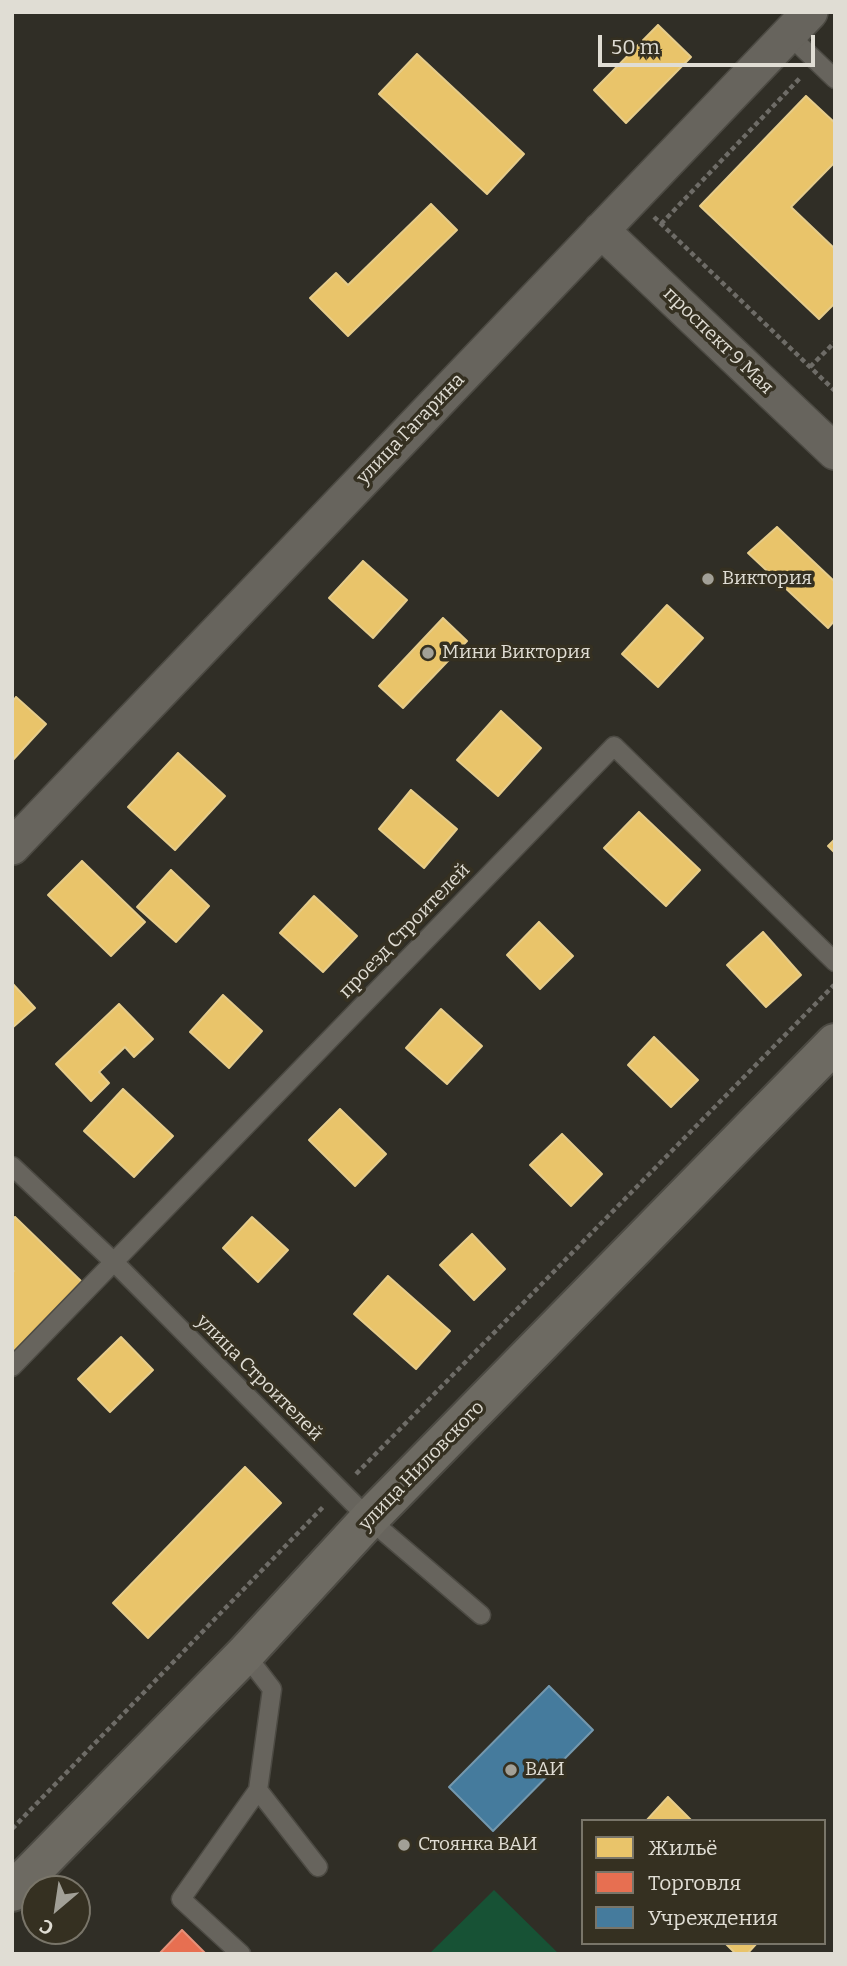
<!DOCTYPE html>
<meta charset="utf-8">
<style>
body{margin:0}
#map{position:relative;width:847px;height:1966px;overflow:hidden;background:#302e26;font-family:Bitter,serif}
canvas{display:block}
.frame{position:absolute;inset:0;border:14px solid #e0ddd4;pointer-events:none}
.legend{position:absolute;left:581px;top:1819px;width:245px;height:126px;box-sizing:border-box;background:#353021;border:2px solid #797569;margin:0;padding:9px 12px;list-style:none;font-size:21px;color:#e0ddd4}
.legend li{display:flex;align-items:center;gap:14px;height:35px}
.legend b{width:35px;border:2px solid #797569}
.north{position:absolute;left:21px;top:1875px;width:70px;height:70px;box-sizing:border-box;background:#353021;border:2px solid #797569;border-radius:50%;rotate:209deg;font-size:19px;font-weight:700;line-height:28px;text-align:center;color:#e0ddd4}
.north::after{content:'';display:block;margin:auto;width:24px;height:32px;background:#a2a097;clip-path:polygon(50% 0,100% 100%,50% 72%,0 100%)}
.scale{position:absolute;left:598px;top:35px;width:217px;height:32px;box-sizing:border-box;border:4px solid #e0ddd4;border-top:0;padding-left:9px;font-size:21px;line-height:24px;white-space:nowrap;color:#e0ddd4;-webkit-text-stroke:5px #353021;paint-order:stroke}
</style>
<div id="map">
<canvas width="847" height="1966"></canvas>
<div class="frame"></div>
<ul class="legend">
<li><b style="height:19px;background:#e9c46a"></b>Жильё</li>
<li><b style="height:19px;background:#e76f51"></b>Торговля</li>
<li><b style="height:19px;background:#457b9d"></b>Учреждения</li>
</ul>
<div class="north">С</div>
<div class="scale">50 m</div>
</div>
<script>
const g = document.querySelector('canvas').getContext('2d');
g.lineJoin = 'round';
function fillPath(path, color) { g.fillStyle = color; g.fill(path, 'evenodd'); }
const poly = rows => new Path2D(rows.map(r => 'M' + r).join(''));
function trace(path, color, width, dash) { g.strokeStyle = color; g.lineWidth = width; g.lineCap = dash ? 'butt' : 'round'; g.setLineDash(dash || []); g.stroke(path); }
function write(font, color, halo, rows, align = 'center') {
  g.font = font + ' Bitter,serif'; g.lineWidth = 7; g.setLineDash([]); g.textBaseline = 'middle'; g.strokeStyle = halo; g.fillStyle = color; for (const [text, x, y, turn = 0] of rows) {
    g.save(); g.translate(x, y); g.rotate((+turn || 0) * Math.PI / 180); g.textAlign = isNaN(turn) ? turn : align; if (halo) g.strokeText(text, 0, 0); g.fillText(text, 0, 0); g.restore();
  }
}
fillPath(poly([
 [494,1890,559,1954,429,1954]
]), '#175235');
const homes = poly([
 [658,25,691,57,626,123,594,90,658,25],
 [417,54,524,154,487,194,379,94,417,54],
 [806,96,835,123,835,162,791,207,835,249,835,303,819,319,700,206,806,96],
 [431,204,457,230,348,336,310,298,336,273,348,285,431,204],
 [777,527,835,582,835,620,828,628,748,553,777,527],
 [363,561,407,600,373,638,329,598,363,561],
 [667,605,703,638,658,687,622,654,667,605],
 [443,618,467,641,403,708,379,686,443,618],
 [16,697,46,724,12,761,12,702,16,697],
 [501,711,541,748,498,796,457,760,501,711],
 [178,753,225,796,175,850,128,807,178,753],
 [411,790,457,829,424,868,379,829,411,790],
 [639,812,700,870,666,906,604,848,639,812],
 [835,839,835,853,828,846,835,839],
 [82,861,145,922,111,956,48,895,82,861],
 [171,870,209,906,176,942,137,907,171,870],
 [314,896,357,936,323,972,280,933,314,896],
 [539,922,573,956,540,989,507,955,539,922],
 [763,932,801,975,766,1007,727,965,763,932],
 [12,983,35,1008,12,1028,12,983],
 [223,995,262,1031,229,1068,190,1032,223,995],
 [119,1004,153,1039,134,1057,125,1047,99,1072,109,1083,91,1101,56,1064,119,1004],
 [441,1009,482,1046,447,1084,406,1048,441,1009],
 [654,1037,698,1080,671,1107,628,1065,654,1037],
 [123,1089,173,1136,134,1177,84,1131,123,1089],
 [340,1109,386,1154,355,1186,309,1140,340,1109],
 [562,1134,602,1174,571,1206,530,1165,562,1134],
 [15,1217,82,1282,12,1354,12,1273,14,1271,12,1270,12,1220,15,1217],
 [252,1217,288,1250,258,1282,223,1248,252,1217],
 [472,1234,505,1269,474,1300,440,1265,472,1234],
 [388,1276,450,1331,416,1369,354,1314,388,1276],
 [121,1337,153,1370,110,1412,78,1379,121,1337],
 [245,1467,281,1503,148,1638,113,1603,245,1467],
 [668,1797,692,1821,646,1821,668,1797],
 [725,1943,757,1943,747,1954,736,1954,725,1943]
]);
fillPath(homes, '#e9c46a');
trace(homes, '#e6cc8a', 2);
const shops = poly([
 [182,1930,206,1954,159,1954,182,1930]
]);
fillPath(shops, '#e76f51');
trace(shops, '#e59078', 2);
const public = poly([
 [549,1686,593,1730,493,1831,449,1787,549,1686]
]);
fillPath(public, '#457b9d');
trace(public, '#7498ae', 2);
const lane = poly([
 [789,35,835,79],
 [12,1166,114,1262,369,1519,481,1615],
 [12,1367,614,746,835,962],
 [258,1790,318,1867],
 [241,1954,181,1899,258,1790,272,1689,245,1654]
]);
const street = poly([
 [601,230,835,452],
 [12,847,810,12]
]);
const secondary = poly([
 [12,1892,245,1654,369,1519,835,1043]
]);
trace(lane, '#4c4a43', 21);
trace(street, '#4c4a43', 38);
trace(secondary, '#4c4a43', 42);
trace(poly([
 [654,217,835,391],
 [661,224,800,78],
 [810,367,835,342],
 [356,1474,834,985],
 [12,1829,325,1505]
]), '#6e6c67', 4.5, [5, 3.5]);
trace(lane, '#67645d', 18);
trace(street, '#67645d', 35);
trace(secondary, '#6d6a62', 38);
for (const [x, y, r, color] of [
 [708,579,7,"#a2a097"],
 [428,653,7,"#a2a097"],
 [511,1770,7,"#a2a097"],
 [404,1845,7,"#a2a097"]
]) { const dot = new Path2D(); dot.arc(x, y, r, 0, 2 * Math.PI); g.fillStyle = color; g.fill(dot); trace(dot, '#353021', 2.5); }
write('19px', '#e0ddd4', '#353021', [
 ["проспект 9 Мая",718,341,44],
 ["улица Гагарина",411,429,-46],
 ["проезд Строителей",405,931,-46],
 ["улица Строителей",259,1378,45],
 ["улица Ниловского",422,1466,-46]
]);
write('19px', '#e0ddd4', '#353021', [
 ["Виктория",722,579],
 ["Мини Виктория",442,653],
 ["ВАИ",525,1770],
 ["Стоянка ВАИ",418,1845]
], 'left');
</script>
